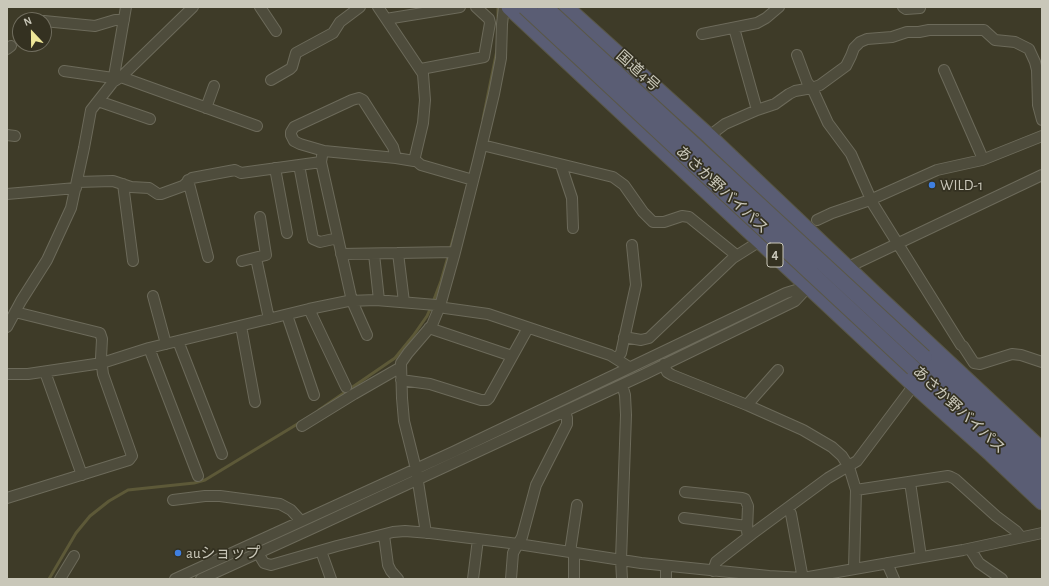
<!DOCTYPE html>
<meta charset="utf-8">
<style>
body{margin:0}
#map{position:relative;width:1049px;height:586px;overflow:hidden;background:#3e3b28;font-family:"Alegreya Sans",sans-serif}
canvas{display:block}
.frame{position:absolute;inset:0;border:8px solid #c9c7b9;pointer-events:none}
.north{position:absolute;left:12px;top:12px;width:40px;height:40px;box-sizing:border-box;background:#343121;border:1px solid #706d5e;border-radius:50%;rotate:338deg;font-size:11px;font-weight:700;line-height:16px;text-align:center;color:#c9c7b9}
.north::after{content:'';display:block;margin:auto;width:14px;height:18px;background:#eee698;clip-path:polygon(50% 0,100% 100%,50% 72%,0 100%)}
</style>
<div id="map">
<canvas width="1049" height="586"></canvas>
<div class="frame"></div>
<div class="north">N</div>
</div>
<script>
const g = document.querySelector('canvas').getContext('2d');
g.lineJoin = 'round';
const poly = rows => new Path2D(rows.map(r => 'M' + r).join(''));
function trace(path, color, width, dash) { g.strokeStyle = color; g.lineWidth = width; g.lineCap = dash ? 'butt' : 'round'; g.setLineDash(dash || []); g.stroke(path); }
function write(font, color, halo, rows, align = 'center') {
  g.font = font + ' "Alegreya Sans","Noto Sans JP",sans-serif'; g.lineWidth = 3.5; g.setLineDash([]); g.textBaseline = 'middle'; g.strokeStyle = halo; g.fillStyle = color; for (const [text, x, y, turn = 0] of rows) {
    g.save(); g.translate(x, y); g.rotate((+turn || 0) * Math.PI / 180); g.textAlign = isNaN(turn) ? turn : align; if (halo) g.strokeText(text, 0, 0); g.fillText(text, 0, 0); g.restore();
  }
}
trace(poly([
 [498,7,498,17],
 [483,119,497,50],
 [433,302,441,281,456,229],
 [319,410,395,358,413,336,427,316,431,307],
 [49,579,76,533,90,516,109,501,128,490,194,483,205,480,299,423]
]), '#5d5938', 3);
const minor = poly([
 [260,7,276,31],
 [378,7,423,74,425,100,423,123,414,161,396,158,324,151,300,144,294,141,291,135,291,132,294,127,352,100,359,98,363,100,393,147,396,158],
 [903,7,906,9,920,8],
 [386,19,460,7],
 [44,21,95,26,115,20,124,20],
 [734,28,757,110],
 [702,34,757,23,766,18,779,7],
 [7,49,11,46],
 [797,55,807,82,812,88,828,123,851,154,873,204,961,345,963,346,974,363,980,364,1012,354,1021,355,1042,362],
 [421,69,484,57,490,23,489,19,476,7],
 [944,70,983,159],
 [64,71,113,78],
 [121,77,257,126],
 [271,80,290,69,292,67,296,53,333,33,340,22,360,7],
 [113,82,126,7],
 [98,101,150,119],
 [206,108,214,86],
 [7,135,15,136],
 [709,136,725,124,757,110,775,104,789,94,795,91,812,88,820,85,846,66,851,56,854,48,860,42,867,39,892,37,907,32,919,32,929,30,984,30,995,40,1015,42,1029,49,1035,62,1037,70,1038,105,1042,120],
 [482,145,613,177,624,185,643,212,653,222,664,222,682,216,689,217,736,255],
 [322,156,321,162,352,301,367,335],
 [414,159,421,165,473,180],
 [299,165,313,239,320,242,338,238],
 [561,165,572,198,573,228],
 [275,168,287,233],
 [188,180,208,257],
 [77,182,113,181,131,187,149,188,158,194,161,194,183,186,192,178,235,170,241,173,321,162],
 [123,184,133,261],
 [7,194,76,188],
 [817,220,832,213,870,200,937,170,982,160,1042,136],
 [398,253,404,302],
 [341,254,455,252],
 [374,254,379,300],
 [256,258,269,319],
 [242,261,266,255,260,217],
 [842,270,1042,175],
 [153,296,166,344],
 [309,309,346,387],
 [287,315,314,395],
 [241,326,255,402],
 [7,327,21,301,47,260,71,208,84,148,91,110,113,82,121,77,193,7],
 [429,328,512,356],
 [624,337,641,340,649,338,733,258,760,241],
 [178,341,222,454],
 [149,348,198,476],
 [617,358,621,353,636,285,632,245],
 [664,364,667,372,672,375,747,405,803,430,832,447,842,456,849,467,856,490,854,568],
 [45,372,82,475],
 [7,374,28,374,102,363,149,348,309,309,348,301,376,300,436,305,445,308,488,314,610,355,629,367],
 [401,380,430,384,481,400,487,400,489,398,528,328],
 [622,385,625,395,626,415,621,560,622,579],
 [747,405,778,370],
 [302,426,354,394,401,367],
 [910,482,921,557],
 [856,490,948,476,951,477,955,479,996,516,1016,531,1021,537],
 [685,492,742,498,745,499,748,506,747,531,748,537],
 [7,498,129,460,132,456,103,374,101,358,102,339,100,333,15,312],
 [173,500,205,496,220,496,280,504,291,510,301,521],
 [788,508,791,514,803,579],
 [684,518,747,526],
 [426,533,416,469,404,421,402,398,401,363,408,353,432,325,440,306,454,256,478,161,494,94,501,58,502,24,504,7],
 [384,535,388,565,391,571,398,579],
 [970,549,979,563,1002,579],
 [321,551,331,579],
 [570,552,577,505],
 [574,552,574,579],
 [258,553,264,563,271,565,337,546,393,532,405,531,430,533,518,544,641,563,769,576,803,578,963,550,1042,533],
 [887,563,894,579],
 [666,566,666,579],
 [713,571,716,562,721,558,752,534,828,478,857,461,914,385],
 [60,579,74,556],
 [175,579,453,452,786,293,812,285],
 [201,579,313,528,645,374,795,301,809,286],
 [473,579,478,539],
 [511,579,513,553,522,537,536,485,567,424,567,418,565,412]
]);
const highway = poly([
 [509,7,914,385,991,454,1042,502],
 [566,7,709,136,874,293,1042,450],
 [924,357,1042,468],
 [913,368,1042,486]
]);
trace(minor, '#6c6a5a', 12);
trace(highway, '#595747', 17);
trace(minor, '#4e4c3c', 10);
trace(highway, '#5a5d74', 15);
const highwayBridge = poly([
 [525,7,913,368],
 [545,7,924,357]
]);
trace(highwayBridge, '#595747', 17, []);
trace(highwayBridge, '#5a5d74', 15);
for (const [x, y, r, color] of [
 [932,185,4,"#3f7fe0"],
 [178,553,4,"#3f7fe0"]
]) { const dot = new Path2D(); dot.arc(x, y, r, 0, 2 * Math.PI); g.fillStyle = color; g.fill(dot); trace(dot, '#343121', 1.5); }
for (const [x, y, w] of [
 [775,255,16]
]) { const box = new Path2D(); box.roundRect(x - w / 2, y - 12, w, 24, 3); g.fillStyle = '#343121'; g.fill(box); trace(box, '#c9c7b9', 1); }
write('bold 14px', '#c9c7b9', null, [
 ["4",775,255]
]);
write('15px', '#c9c7b9', '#343121', [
 ["国道4号",638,71,42],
 ["あさか野バイパス",722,190,43],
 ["あさか野バイパス",959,410,43]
]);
write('15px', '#c9c7b9', '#343121', [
 ["WILD-1",940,185],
 ["auショップ",186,553]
], 'left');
</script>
